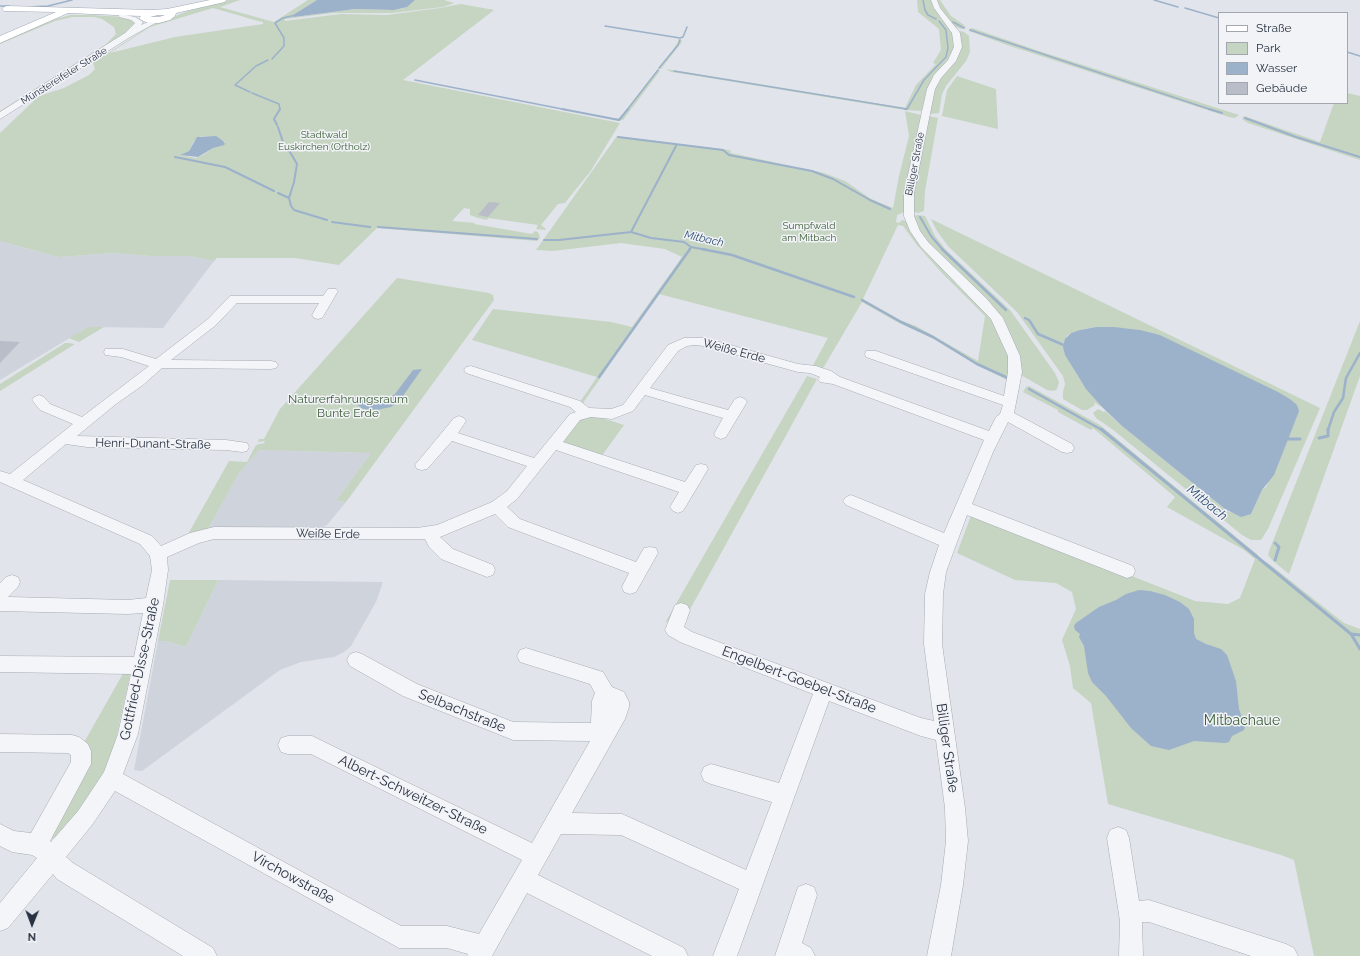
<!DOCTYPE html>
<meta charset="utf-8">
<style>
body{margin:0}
#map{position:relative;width:1360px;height:956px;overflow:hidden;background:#e1e4ea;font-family:Raleway,sans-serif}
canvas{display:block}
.legend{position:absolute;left:1218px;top:12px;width:130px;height:92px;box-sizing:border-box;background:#f1f3f7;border:1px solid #a1a6af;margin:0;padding:5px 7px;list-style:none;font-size:12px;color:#293242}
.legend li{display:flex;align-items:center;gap:8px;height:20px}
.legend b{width:20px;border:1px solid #a1a6af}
.north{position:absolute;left:12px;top:904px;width:40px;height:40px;-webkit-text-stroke:3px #f1f3f7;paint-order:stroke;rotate:181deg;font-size:11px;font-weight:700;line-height:16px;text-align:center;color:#293242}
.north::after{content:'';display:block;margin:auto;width:14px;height:18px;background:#293242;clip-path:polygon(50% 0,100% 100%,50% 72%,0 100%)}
</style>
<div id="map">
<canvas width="1360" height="956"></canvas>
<ul class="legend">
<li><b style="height:5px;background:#fff"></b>Straße</li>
<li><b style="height:11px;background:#c6d4c2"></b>Park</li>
<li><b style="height:11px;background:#9cb1ca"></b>Wasser</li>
<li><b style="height:11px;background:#b8bdc7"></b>Gebäude</li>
</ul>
<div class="north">N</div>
</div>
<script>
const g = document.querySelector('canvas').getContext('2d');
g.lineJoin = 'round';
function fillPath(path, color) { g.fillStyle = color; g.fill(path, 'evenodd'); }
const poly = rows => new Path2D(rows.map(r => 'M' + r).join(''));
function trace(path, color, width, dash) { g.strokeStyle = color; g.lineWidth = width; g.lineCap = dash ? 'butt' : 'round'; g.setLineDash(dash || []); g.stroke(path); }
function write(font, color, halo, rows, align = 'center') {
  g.font = font + ' Raleway,sans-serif'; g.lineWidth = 3; g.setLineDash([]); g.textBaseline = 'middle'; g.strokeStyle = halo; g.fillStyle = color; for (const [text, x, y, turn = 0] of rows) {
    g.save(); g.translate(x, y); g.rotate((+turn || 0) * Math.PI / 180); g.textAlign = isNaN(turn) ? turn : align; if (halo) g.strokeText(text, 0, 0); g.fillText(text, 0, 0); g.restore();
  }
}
fillPath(poly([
 [0,241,59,257,113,253,152,256,190,256,214,261,163,328,88,327,0,380],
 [259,450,371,453,336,501,346,502,327,525,323,527,208,529,239,473],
 [218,580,383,582,376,602,351,646,344,652,334,657,301,662,280,670,142,771,134,770,158,641,166,641,186,647]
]), '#cfd3dc');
fillPath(poly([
 [229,0,240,0,220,7,274,22,308,0,317,0,293,15,294,17,355,9,394,10,404,8,415,0,444,0,454,3,443,7,392,13,333,13,285,19,285,21,341,14,387,15,440,8,461,4,494,10,403,80,620,123,590,172,572,194,565,203,558,204,541,225,546,229,545,230,536,229,538,225,488,218,487,220,478,218,470,215,470,209,464,208,452,221,475,223,474,224,532,234,535,231,538,232,540,238,537,241,377,228,339,265,295,258,217,258,214,261,190,256,152,256,112,253,59,257,0,241,0,133,39,96,64,88,89,75,95,69,93,63,150,26,188,11],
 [213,8,258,21,263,22,263,24,175,37,110,53,150,27],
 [201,136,216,137,225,143,213,148,203,155,196,158,180,155,189,151,194,141],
 [917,0,931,0,943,19,938,20,943,20,952,30,955,40,953,55,927,90,922,111,905,110,697,76,671,72,666,69,905,108,916,85,936,64,933,63,941,50,939,29,918,12],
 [936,0,940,0,951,16,964,25,966,28,962,29,955,27,942,11],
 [70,15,91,15,125,17,134,20,136,25,106,47,101,48,0,114,0,111,105,45,116,34,114,27,102,19,94,17,73,17,55,21,0,44,0,42,56,19],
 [972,28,1039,51,1239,115,1235,118,1229,117,1007,45,969,31,969,29],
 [961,31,964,32,969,36,970,52,966,61,946,86,942,94,939,113,930,114,936,84,960,53,961,48,958,32],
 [678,39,681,40,682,42,661,69,658,69,660,71,623,120,619,121,610,119,619,118,623,114,673,50,678,42],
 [957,76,996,89,998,129,942,116,947,90],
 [1347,93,1360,96,1360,160,1248,123,1242,119,1244,116,1320,142,1334,103,1347,103],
 [905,111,921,115,905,212,897,215,896,222,899,223,902,220,906,221,992,319,1007,350,1010,367,1007,380,977,365,932,338,897,322,862,302,822,370,812,367,828,338,659,294,583,403,580,402,597,377,472,340,493,309,611,322,632,327,682,257,665,249,621,243,553,251,536,250,617,136,730,150,731,153,824,173,845,181,871,199,893,208,899,176,909,136],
 [898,225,903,226,917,245,941,272,985,316,978,361,916,326,902,321,863,299],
 [929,116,938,118,925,191,924,211,918,213,914,212,912,197],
 [918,215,925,216,935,236,946,250,1010,310,1055,373,1059,382,1057,389,1054,391,1047,390,1021,375,1016,348,1006,325,929,245,919,230,913,216],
 [931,219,1320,408,1268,529,1261,540,1251,540,1242,535,1112,429,1096,418,1093,413,1098,409,1104,412,1105,411,1122,426,1229,512,1251,514,1262,490,1266,487,1296,419,1298,408,1290,399,1160,335,1132,329,1096,327,1084,329,1071,333,1067,336,1064,351,1077,375,1103,408,1094,402,1095,405,1087,410,1082,410,1063,399,1063,392,1065,384,1063,376,1017,312,948,246,937,231],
 [397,278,489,293,493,295,494,300,346,502,336,501,371,453,259,450,239,473,208,529,187,536,229,461,247,462,256,445,264,443,265,441,258,442,259,439,264,439,280,409],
 [1360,321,1360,376,1289,574,1272,560,1268,555,1269,551],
 [88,327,104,327,79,342,69,338],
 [65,343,68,343,75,344,0,391,0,384],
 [807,376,817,379,688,613,671,619,665,623],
 [1029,386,1100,425,1258,555,1256,559,1268,563,1344,623,1360,629,1360,956,1314,956,1294,860,1281,855,1108,804,1091,703,1073,688,1070,666,1062,640,1076,609,1072,592,1056,583,1015,580,957,553,972,513,1195,601,1228,604,1240,598,1255,559,1244,550,1167,507,1175,497,1093,428,1091,430,1058,412,1058,410,1023,392,1026,387],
 [588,417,599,417,624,425,601,457,565,444,564,441,580,419],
 [170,580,218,580,186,647,166,641,158,641],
 [125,670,130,675,114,748,109,760,103,774,81,808,60,833,52,839,50,837,82,746]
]), '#c6d4c2');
fillPath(poly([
 [317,0,415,0,407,7,394,10,355,9,294,17,293,15],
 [216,136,223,141,225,144,224,145,213,148,198,157,180,155,189,151,197,137],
 [1114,327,1140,330,1160,335,1278,392,1290,399,1297,405,1299,411,1296,419,1274,475,1262,490,1251,514,1241,517,1225,509,1122,426,1103,408,1086,389,1065,355,1063,347,1065,339,1071,333,1080,330,1096,327],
 [422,369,400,400,391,407,371,411,361,408,357,404,356,400,358,398,373,404,387,399,395,394,413,370],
 [1139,590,1150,591,1165,595,1180,602,1189,609,1194,619,1194,633,1196,639,1206,644,1221,649,1227,655,1236,681,1239,709,1245,727,1244,730,1232,736,1229,742,1225,743,1194,741,1169,750,1151,746,1131,728,1106,696,1092,682,1088,673,1084,646,1079,637,1080,634,1075,630,1074,626,1076,623,1099,607,1116,600,1126,594]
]), '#9cb1ca');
trace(poly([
 [923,0,925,10,928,15,936,19],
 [1154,0,1178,7],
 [0,6,9,6],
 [27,7,48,6,72,0],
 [1185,8,1219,18],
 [953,22,964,28],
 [605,26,680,38,683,37,687,27],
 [970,30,1212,110],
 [1347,52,1360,56],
 [272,59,284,46,284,38,275,23,283,18,296,15],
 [659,68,678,45,680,40],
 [674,71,907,109,924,80,946,57,948,48,946,30,939,21],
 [415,80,567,110],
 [250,92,235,85,256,66,268,60],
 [252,93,279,104,280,110],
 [627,110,658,70]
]), '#9cb1ca', 1.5);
trace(poly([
 [562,109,619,120,628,109],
 [905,109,907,109],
 [1209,109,1222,113],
 [1245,118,1296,137,1360,157],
 [277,125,274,119,280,109],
 [278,127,284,145],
 [618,137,723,150,729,155,812,171,833,179,870,200,890,209],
 [285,148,290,152,297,164,294,182,289,198,291,206,294,210,327,220],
 [175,157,225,167,274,191],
 [278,193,289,198],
 [920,217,931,236,943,250],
 [332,222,370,227],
 [378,227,537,239],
 [631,232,676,146],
 [544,240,559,240,631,232,651,238,684,242,691,247,707,250],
 [689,250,691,247]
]), '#9cb1ca', 2);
trace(poly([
 [702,249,732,255,854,297],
 [942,249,1006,310],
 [862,300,901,322,933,337,977,364,1008,378],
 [1025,318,1029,320,1038,334,1066,346],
 [599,377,690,249],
 [1029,389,1102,430],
 [1328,430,1334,412,1343,398,1346,378,1360,353]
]), '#9cb1ca', 2.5);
trace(poly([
 [1101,429,1351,634,1360,649],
 [1319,438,1328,436,1328,429],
 [1286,439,1300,439],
 [1275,543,1279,547,1275,560],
 [1351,634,1360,635]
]), '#9cb1ca', 3);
fillPath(poly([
 [489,202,500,203,488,217,478,215],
 [0,341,20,342,0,363]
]), '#b8bdc7');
const minor = poly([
 [931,0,937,0,940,8,960,33,962,47,956,61,941,78,935,89,914,193,914,216,920,231,929,243,986,298,1003,318,1020,356,1022,372,1014,413,1072,444,1074,448,1072,452,1067,453,1062,452,1008,422,993,452,972,504,1133,566,1135,571,1133,576,1127,578,967,515,946,572,943,594,942,644,965,808,968,841,963,885,951,956,927,956,941,885,946,841,945,808,936,740,921,736,829,701,737,956,713,956,739,889,621,835,561,834,538,875,684,948,688,956,652,956,527,893,492,956,467,956,468,954,447,948,399,948,115,791,92,825,66,857,73,863,213,948,217,956,183,956,57,879,53,874,8,928,0,931,0,903,37,858,32,855,12,852,0,846,0,824,14,831,31,833,71,762,71,755,68,753,0,752,0,734,72,735,79,737,88,744,91,751,91,764,50,841,51,842,78,811,104,772,118,734,131,674,0,672,0,656,134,657,143,613,128,614,0,611,0,583,6,577,12,575,18,577,20,582,18,587,8,597,128,600,146,598,152,570,150,556,140,544,0,482,0,471,10,474,73,424,40,410,32,400,34,397,39,395,44,397,50,404,82,417,149,366,121,357,105,355,104,352,105,349,123,349,156,359,208,319,230,296,323,296,328,289,336,289,338,291,324,315,322,318,318,319,314,318,312,315,319,303,237,303,216,325,171,360,271,361,276,362,278,365,276,368,271,369,162,368,143,385,116,404,77,436,226,440,247,443,249,447,247,451,242,452,226,450,87,447,66,444,23,480,152,536,161,546,190,533,214,527,417,528,437,525,492,502,507,491,527,466,452,441,427,469,422,470,417,469,415,465,454,418,459,416,464,418,466,421,458,433,534,458,570,414,576,412,570,407,466,373,464,370,466,367,471,366,580,401,589,408,611,409,623,405,668,345,684,338,705,338,798,364,816,366,831,371,840,377,989,431,996,417,1000,414,1003,405,866,357,865,354,866,351,876,351,1004,396,1008,372,1008,356,991,319,921,247,910,231,904,216,904,193,927,89,934,75,948,60,954,47,952,33,934,8,931,0],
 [695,345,704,346,798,372,810,373,820,377,818,379,820,382,833,384,984,440,944,533,856,497,851,495,846,497,843,501,846,505,939,545,930,572,925,594,924,644,934,721,921,718,692,632,684,627,690,610,687,605,681,603,675,605,665,630,668,635,680,642,813,694,779,783,711,764,704,767,701,774,704,781,711,784,772,802,746,870,622,814,572,813,625,719,629,707,629,702,624,692,612,687,603,672,526,648,520,650,517,656,520,662,590,684,595,693,592,701,591,723,513,722,417,684,362,654,356,652,350,654,347,660,350,666,403,696,513,740,590,741,532,843,312,736,288,736,281,738,278,745,281,752,288,754,311,754,522,860,479,934,447,926,401,926,123,774,138,734,163,605,168,570,167,557,199,543,214,539,425,539,429,547,441,559,487,577,493,575,495,570,493,565,453,549,440,537,495,514,508,527,629,573,622,587,624,592,630,594,636,592,658,553,656,548,650,547,644,548,636,562,520,519,507,507,517,499,556,450,679,492,670,507,673,511,678,513,683,511,708,469,706,465,701,464,696,465,685,482,563,442,580,420,591,417,612,419,633,411,645,395,723,418,714,434,716,437,721,439,726,437,747,402,745,399,740,397,735,399,728,410,650,388,678,351,687,346,695,345],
 [121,14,135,17,143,22,141,25,155,19,159,19,161,20,130,37,0,119,0,112,125,33,135,23,131,20,119,17,118,16,121,14],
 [1118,827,1126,830,1129,838,1139,901,1149,900,1286,944,1294,948,1298,956,1251,956,1149,922,1142,922,1143,956,1119,956,1120,921,1107,838,1110,830,1118,827],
 [806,884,814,887,817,895,802,943,811,948,815,956,775,956,798,887,806,884]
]);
const major = poly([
 [210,0,226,0,225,2,176,13,175,16,170,20,159,23,146,22,141,20,139,18,141,16,68,13,0,43,0,36,56,12,4,11,2,9,4,7,7,6,152,10,167,9,210,0],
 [158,15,165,15,159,17,150,17,158,15]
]);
trace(minor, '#a6abb4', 1);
trace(major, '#a0a8b6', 1);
fillPath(minor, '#f4f5f8');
fillPath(major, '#fff');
write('10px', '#293242', '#f1f3f7', [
 ["Münstereifeler Straße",64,76,-32],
 ["Billiger Straße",915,164,-79]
]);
write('10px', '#3d5e36', '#f1f3f7', [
 ["Stadtwald",324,135],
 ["Euskirchen (Ortholz)",324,147],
 ["Sumpfwald",809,226],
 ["am Mitbach",809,238]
]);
write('italic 11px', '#324f76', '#f1f3f7', [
 ["Mitbach",704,239,13]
]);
write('12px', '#293242', '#f1f3f7', [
 ["Weiße Erde",734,351,15],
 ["Henri-Dunant-Straße",153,444,1],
 ["Weiße Erde",328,534,1]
]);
write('12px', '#3d5e36', '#f1f3f7', [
 ["Naturerfahrungsraum",348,399],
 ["Bunte Erde",348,413]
]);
write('italic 13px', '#324f76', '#f1f3f7', [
 ["Mitbach",1207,503,39]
]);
write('14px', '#293242', '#f1f3f7', [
 ["Gottfried-Disse-Straße",140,669,-78],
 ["Engelbert-Goebel-Straße",799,680,21],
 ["Selbachstraße",462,711,22],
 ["Billiger Straße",947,748,82],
 ["Albert-Schweitzer-Straße",413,795,26],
 ["Virchowstraße",293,878,29]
]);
write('14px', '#3d5e36', '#f1f3f7', [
 ["Mitbachaue",1242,721]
]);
</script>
